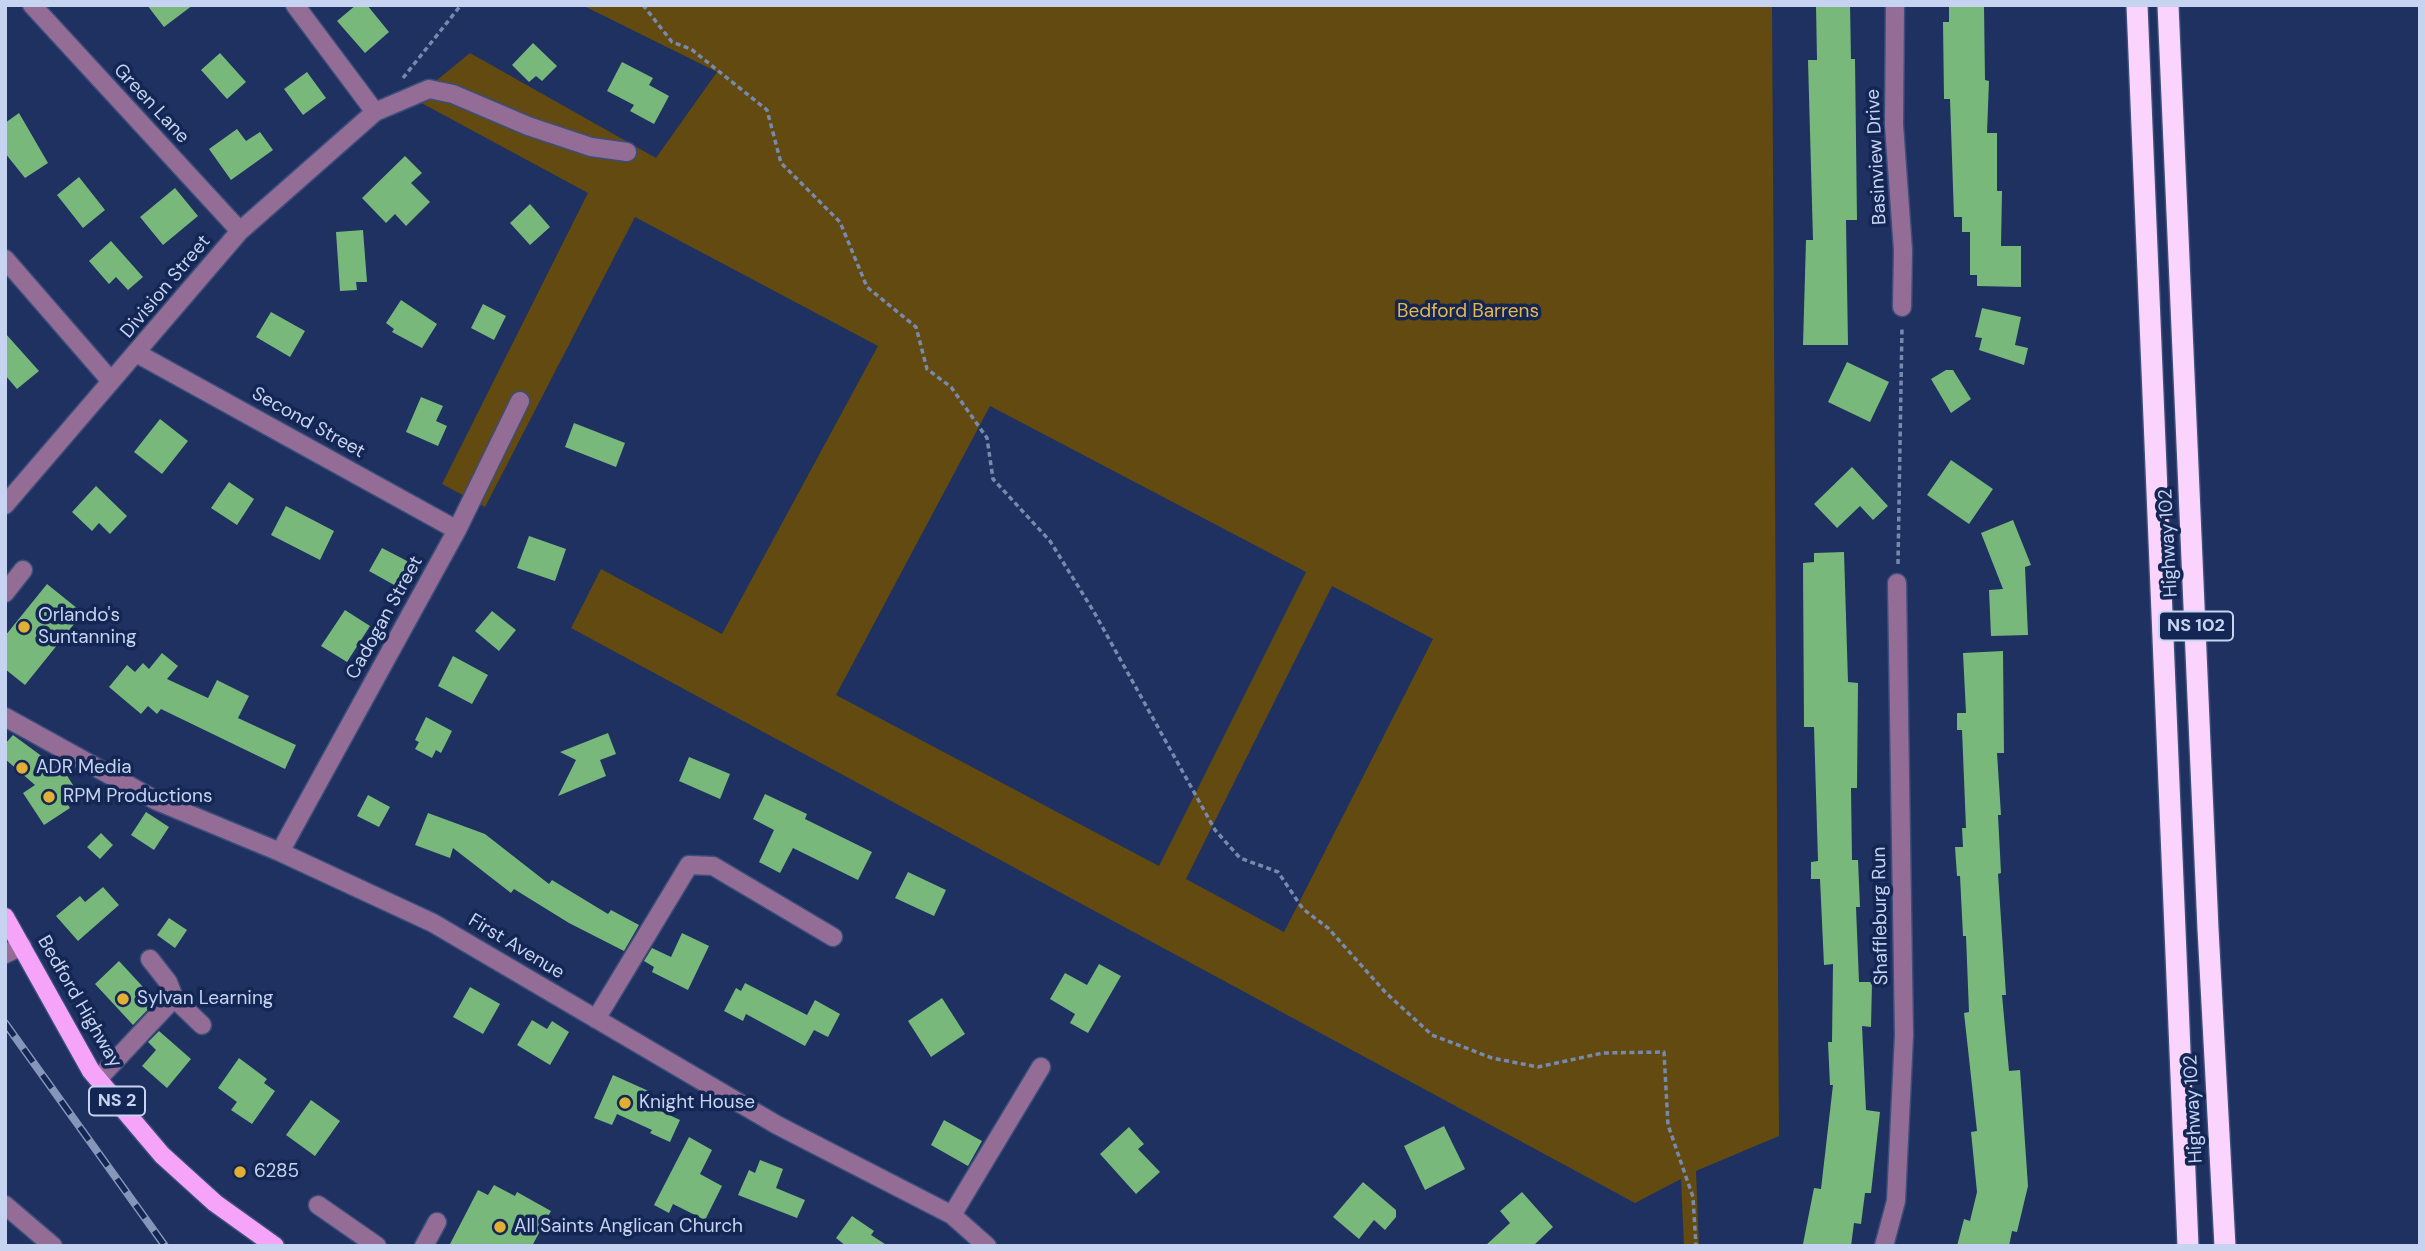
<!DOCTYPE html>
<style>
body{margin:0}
#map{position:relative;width:2425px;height:1251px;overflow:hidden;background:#1e3160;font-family:"DM Sans",sans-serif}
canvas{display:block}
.frame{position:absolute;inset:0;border:7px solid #c6d4f1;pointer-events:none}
</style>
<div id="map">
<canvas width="2425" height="1251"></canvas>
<div class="frame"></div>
</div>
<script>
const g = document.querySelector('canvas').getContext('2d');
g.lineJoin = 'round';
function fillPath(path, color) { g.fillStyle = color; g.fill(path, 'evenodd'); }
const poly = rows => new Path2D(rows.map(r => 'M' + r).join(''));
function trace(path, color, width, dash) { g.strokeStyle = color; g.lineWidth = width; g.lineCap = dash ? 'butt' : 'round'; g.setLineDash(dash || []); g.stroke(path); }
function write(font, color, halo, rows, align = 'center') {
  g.font = font + ' "DM Sans",sans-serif'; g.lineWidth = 7; g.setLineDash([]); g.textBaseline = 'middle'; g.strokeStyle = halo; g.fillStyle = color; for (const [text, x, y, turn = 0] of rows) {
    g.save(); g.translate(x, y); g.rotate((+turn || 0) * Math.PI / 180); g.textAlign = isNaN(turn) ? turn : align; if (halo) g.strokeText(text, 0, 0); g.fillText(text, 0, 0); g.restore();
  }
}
fillPath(poly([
 [582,5,1772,5,1779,1136,1696,1171,1699,1246,1684,1246,1681,1179,1635,1203,571,628,601,569,722,634,878,346,635,217,485,507,442,484,588,193,414,99,470,53,656,158,717,72],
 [990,406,1306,572,1159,866,836,695],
 [1332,586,1433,639,1284,932,1186,879]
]), '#624a10');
fillPath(poly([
 [147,5,193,5,164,27],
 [356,5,367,5,389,32,365,53,337,21],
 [1816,5,1850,5,1851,59,1855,59,1857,220,1846,220,1848,345,1803,345,1806,240,1813,240,1808,60,1817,60],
 [1949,5,1984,5,1985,80,1989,81,1987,133,1997,133,1997,191,2002,191,2001,246,2021,246,2021,287,1977,286,1977,275,1970,275,1970,232,1962,232,1962,217,1954,217,1950,99,1944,99,1943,22,1949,22],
 [533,43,557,66,542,81,536,76,529,82,512,65],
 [220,53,246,82,227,99,201,70],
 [622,62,653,78,649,85,669,96,654,124,630,111,634,105,607,91],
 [307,72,326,98,303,115,284,89],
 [19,113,48,163,25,178,5,153,5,123],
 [237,129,246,141,260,132,273,150,231,180,209,149],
 [405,156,422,173,411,183,430,202,406,226,395,214,386,223,362,198],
 [79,177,105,210,83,228,57,195],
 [175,188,198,216,163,245,140,217],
 [530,204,550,227,530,245,510,223],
 [363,230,367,282,356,282,357,290,340,291,336,232],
 [111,241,143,277,128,290,116,277,109,284,89,261],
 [401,300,437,324,422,348,392,332,394,329,386,323],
 [483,304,506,316,494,340,471,328],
 [1982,308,2021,317,2015,345,2028,348,2024,365,1979,350,1982,338,1975,337],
 [271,312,305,331,290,357,256,337],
 [5,333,39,371,17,389,5,375],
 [1847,362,1889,382,1870,422,1828,402],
 [1946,370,1953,370,1971,399,1951,413,1931,379],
 [421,397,443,406,436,421,447,426,438,446,406,432],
 [160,419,188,441,162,474,134,452],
 [574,423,625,443,616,467,565,447],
 [1951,460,1993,489,1969,524,1927,495],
 [1852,467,1888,506,1873,520,1860,506,1837,528,1814,504],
 [229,482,254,499,237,525,211,508],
 [96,486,127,516,110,534,99,523,92,531,72,512],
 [286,506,334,531,320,560,271,535],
 [2013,520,2031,565,2025,567,2028,635,1991,636,1989,590,2003,589,1981,533],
 [529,536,566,549,555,581,517,568],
 [382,548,409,562,396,586,369,571],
 [1844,552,1848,682,1858,683,1857,788,1851,788,1852,860,1858,860,1860,907,1856,907,1859,982,1872,982,1871,1027,1862,1026,1866,1110,1880,1112,1871,1193,1865,1193,1861,1224,1854,1223,1851,1246,1816,1246,1803,1244,1814,1188,1821,1189,1833,1085,1830,1085,1828,1042,1832,1042,1833,964,1824,965,1820,879,1811,879,1811,862,1818,861,1814,727,1804,727,1803,563,1814,562,1814,553],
 [47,584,83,613,25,685,5,669,5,636],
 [345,610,370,626,347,662,321,646],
 [492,611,516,630,499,651,475,631],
 [2003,651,2004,753,1997,753,2001,815,1998,815,2001,873,1998,874,2006,995,2002,995,2009,1071,2020,1070,2028,1186,2017,1232,2012,1231,2009,1246,1957,1246,1964,1219,1970,1221,1977,1192,1971,1132,1977,1131,1964,1013,1969,1012,1966,936,1963,936,1960,876,1957,876,1955,847,1963,847,1962,828,1966,828,1962,730,1957,730,1957,713,1966,713,1963,653],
 [162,653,178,666,167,679,208,698,217,680,249,696,238,718,296,745,285,769,161,709,157,714,148,706,141,714,109,687,127,665,135,672,143,663,149,669],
 [453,656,488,675,472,704,438,686],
 [426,717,452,731,441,753,436,750,432,758,415,749,419,742,415,740],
 [608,733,616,754,600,760,606,776,558,796,576,760,560,752],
 [13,735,66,774,78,793,65,801,70,808,44,825,23,793,35,785,5,759,5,744],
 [689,757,730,774,720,799,679,781],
 [765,794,807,814,805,819,872,852,858,880,793,848,780,873,759,862,774,830,753,819],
 [368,795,390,807,379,827,357,816],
 [146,812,169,827,154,850,131,835],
 [428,813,485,834,549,884,552,880,608,914,611,910,639,925,624,951,569,923,514,889,511,893,453,848,450,858,415,845],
 [101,833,113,845,100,859,87,847],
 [908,872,946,890,934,916,895,898],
 [103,887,119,905,78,941,56,916,80,896,85,902],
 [169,918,187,930,175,948,157,935],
 [682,933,709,946,688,990,652,972,654,967,644,961,652,948,671,957],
 [119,961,156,1001,133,1025,95,984],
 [1099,964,1121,976,1088,1033,1070,1023,1075,1014,1050,999,1065,973,1087,985],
 [745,983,807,1015,815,1000,840,1014,828,1037,814,1030,805,1046,746,1014,743,1021,724,1011,736,988,741,991],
 [470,987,500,1004,483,1034,453,1017],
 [942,998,965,1034,931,1057,908,1021],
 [532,1020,547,1029,552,1021,569,1032,550,1065,517,1045],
 [159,1031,191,1059,167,1088,142,1066,156,1050,148,1042],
 [239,1058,267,1079,264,1083,275,1091,252,1124,231,1110,237,1102,218,1088],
 [613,1075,653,1093,648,1105,680,1120,670,1142,650,1133,652,1130,617,1114,612,1125,594,1118],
 [311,1100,340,1121,315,1156,286,1135],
 [944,1120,982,1141,968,1166,931,1145],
 [1444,1126,1465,1169,1425,1190,1404,1146],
 [1129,1127,1144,1144,1138,1149,1160,1172,1136,1194,1100,1154],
 [689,1137,712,1150,700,1174,722,1186,705,1220,673,1204,669,1213,654,1205],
 [760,1160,783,1169,776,1188,805,1200,797,1218,738,1195,749,1170,755,1173],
 [1363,1182,1396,1210,1396,1217,1385,1230,1374,1220,1359,1239,1333,1217],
 [494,1185,515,1196,517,1192,551,1211,532,1246,449,1246,478,1190,488,1195],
 [1522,1192,1553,1227,1533,1246,1485,1246,1510,1223,1500,1211],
 [852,1216,874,1231,871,1235,888,1246,846,1246,836,1238]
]), '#78b87b');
const minor = poly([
 [32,5,240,231],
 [295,5,375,112],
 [1895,5,1894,125,1903,250,1902,307],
 [5,259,111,381],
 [138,354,457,530],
 [5,505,240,231,375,112,429,89,453,94,528,126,591,147,627,152],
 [5,593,23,570],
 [5,717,157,801,280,852,433,923,777,1125,952,1215,987,1246],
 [280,852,457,530,520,401],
 [5,954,22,946],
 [150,959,168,982,174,998,202,1025],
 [596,1019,689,865,713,866,833,937],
 [98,1079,174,998],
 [5,1205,53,1246],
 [318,1205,377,1246],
 [952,1215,1041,1067],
 [424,1246,437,1222],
 [1884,1246,1896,1201,1904,1035,1897,583]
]);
const major = poly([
 [5,917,91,1071,162,1155,215,1203,275,1246]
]);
const highway = poly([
 [2137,5,2188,1246],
 [2168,5,2208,929,2225,1246]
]);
trace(minor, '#3c4e7a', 21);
trace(major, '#3c4e7a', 21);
trace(highway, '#3c4e7a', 24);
trace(poly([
 [643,5,672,42,691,49,767,110,781,163,840,222,867,287,916,327,927,369,951,387,987,438,993,479,1050,541,1094,612,1215,830,1240,858,1278,872,1303,909,1328,928,1386,993,1432,1035,1492,1058,1538,1067,1603,1053,1664,1052,1668,1125,1693,1197,1696,1246],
 [403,78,461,5],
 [1898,564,1902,327]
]), '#7889ae', 3.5, [5, 3.5]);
trace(minor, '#946d96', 18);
trace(major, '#f5a4f9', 18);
trace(highway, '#fad4fc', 21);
const rail = poly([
 [5,1023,165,1246]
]);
trace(rail, '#8696ba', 8);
trace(rail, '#142654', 5, [16]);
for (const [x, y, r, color] of [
 [24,627,7,"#e1af34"],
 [22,768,7,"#e1af34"],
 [49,797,7,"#e1af34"],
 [123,999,7,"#e1af34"],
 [625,1103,7,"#e1af34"],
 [240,1172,7,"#e1af34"],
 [500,1227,7,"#e1af34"]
]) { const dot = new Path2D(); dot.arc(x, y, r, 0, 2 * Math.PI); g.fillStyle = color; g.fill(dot); trace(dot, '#142654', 2.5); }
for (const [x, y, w] of [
 [2196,626,74],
 [117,1101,56]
]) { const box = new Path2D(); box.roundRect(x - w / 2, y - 14.5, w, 29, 5); g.fillStyle = '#142654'; g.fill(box); trace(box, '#c6d4f1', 2); }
write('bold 18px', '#c6d4f1', null, [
 ["NS 102",2196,626],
 ["NS 2",117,1101]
]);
write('19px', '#c6d4f1', '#142654', [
 ["Green Lane",151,104,47],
 ["Basinview Drive",1877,157,-93],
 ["Division Street",166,287,-50],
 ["Second Street",308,423,29],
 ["Highway 102",2169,543,-93],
 ["Cadogan Street",385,618,-61],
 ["Shaffleburg Run",1881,916,-91],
 ["First Avenue",516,947,31],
 ["Bedford Highway",79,1002,60],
 ["Highway 102",2194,1109,-93]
]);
write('19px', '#e9b846', '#142654', [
 ["Bedford Barrens",1468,312]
]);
write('19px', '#c6d4f1', '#142654', [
 ["Orlando's",38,616],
 ["Suntanning",38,638],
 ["ADR Media",36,768],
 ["RPM Productions",63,797],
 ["Sylvan Learning",137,999],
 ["Knight House",639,1103],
 ["6285",254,1172],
 ["All Saints Anglican Church",514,1227]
], 'left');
</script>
